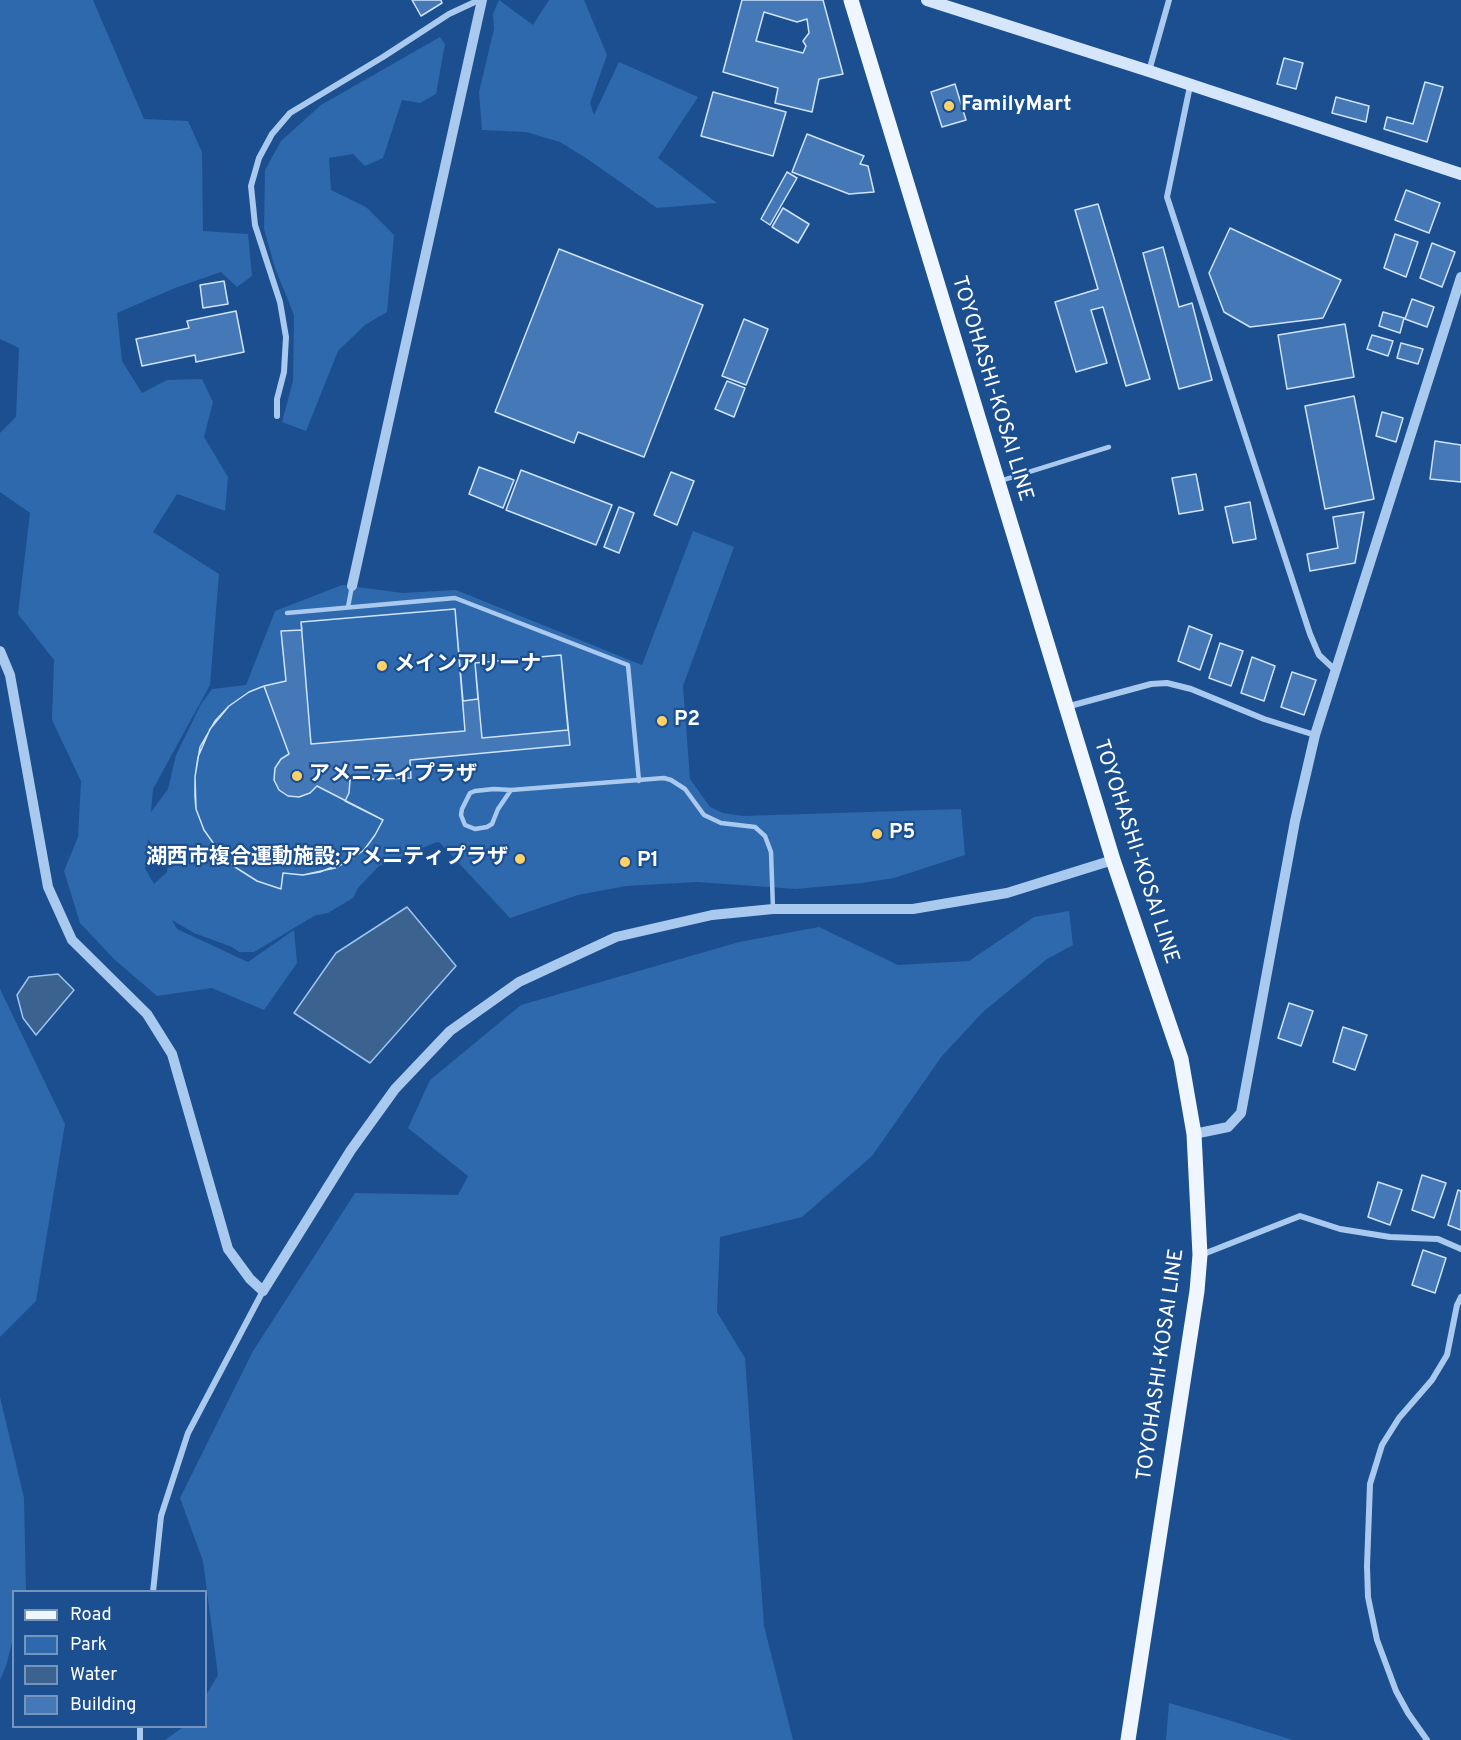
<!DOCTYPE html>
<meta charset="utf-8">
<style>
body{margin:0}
#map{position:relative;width:1461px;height:1740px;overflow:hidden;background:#1b4f8f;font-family:Overpass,sans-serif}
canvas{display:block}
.legend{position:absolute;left:12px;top:1590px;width:195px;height:138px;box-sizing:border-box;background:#1b4f8f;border:2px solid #7695bc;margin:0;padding:8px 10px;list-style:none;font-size:18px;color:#fff}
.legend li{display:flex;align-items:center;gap:12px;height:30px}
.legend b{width:30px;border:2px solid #7695bc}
</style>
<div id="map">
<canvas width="1461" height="1740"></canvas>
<ul class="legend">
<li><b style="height:8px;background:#f0f6ff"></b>Road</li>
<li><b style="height:16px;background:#2e69ad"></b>Park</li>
<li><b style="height:16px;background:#3c6290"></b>Water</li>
<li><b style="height:16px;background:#4478b7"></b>Building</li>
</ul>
</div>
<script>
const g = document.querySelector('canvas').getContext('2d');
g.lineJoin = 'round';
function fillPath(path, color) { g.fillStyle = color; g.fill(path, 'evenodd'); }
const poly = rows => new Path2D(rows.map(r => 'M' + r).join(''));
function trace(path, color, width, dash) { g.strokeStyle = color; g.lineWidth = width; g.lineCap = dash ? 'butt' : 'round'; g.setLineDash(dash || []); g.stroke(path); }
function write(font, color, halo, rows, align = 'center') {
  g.font = font + ' Overpass,"Noto Sans JP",sans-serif'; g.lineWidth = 4.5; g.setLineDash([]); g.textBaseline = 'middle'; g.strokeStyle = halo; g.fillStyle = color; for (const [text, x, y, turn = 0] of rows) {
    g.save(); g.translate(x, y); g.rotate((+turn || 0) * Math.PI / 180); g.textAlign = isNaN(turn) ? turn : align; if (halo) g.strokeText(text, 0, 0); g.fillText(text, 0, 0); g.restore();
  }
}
fillPath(poly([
 [0,0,93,0,144,119,188,121,202,152,203,231,248,234,252,276,237,287,221,272,175,288,117,313,122,361,142,393,167,380,202,379,213,402,204,437,228,477,225,511,177,494,153,532,219,574,210,685,153,789,151,812,168,789,176,755,201,704,212,689,246,685,275,611,342,585,403,593,456,590,642,665,693,531,734,547,683,686,690,779,710,807,723,813,743,816,961,809,965,855,894,878,862,883,796,889,697,882,626,886,578,895,510,918,440,843,437,842,379,866,358,888,353,898,328,913,314,916,254,952,239,952,232,947,194,933,172,920,177,929,248,962,294,930,297,963,264,1010,212,988,157,996,115,960,80,923,64,871,78,837,81,781,52,720,54,660,18,614,30,513,0,492,0,433,16,417,19,348,0,339],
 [148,839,168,865,167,872,154,884,145,868],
 [499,0,533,25,549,0,584,0,607,55,590,103,594,115,619,62,698,97,658,158,717,203,657,208,589,160,560,142,526,132,482,130,479,92,494,29,493,14],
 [440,37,445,44,436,94,420,103,402,100,383,158,365,166,353,154,329,158,331,190,366,207,394,235,387,312,365,325,338,351,306,431,282,422,293,381,294,315,275,268,264,229,265,170,281,141,321,105],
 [1069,911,1073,945,1047,959,983,1012,942,1056,872,1156,802,1217,720,1237,717,1312,745,1358,764,1626,793,1740,165,1740,183,1727,206,1726,206,1695,218,1675,203,1561,180,1498,253,1351,355,1193,458,1195,468,1176,408,1128,430,1080,521,1005,739,942,819,927,898,965,969,961,1034,917],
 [0,989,65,1124,36,1301,0,1337],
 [0,1397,24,1498,26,1590,26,1591,14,1592,13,1639,6,1666,0,1680],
 [1169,1703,1225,1719,1293,1740,1166,1740]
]), '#2e69ad');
const water = poly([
 [407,907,456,966,370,1063,294,1013,336,953,407,907],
 [58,974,74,990,36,1035,23,1018,17,995,29,977,58,974]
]);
fillPath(water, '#3c6290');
trace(water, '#9cc4f0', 1.5);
const building = poly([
 [412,0,441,0,442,3,421,16,412,0],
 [742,0,823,0,843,74,819,79,812,112,775,103,778,88,723,72,742,0],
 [764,12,797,22,807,19,809,33,803,41,806,46,803,53,756,41,764,12],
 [1284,58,1303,63,1296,89,1277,84,1284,58],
 [1425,82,1443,87,1427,142,1384,129,1387,117,1413,124,1425,82],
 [955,84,966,120,942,127,931,92,955,84],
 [713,92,786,112,773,156,701,136,713,92],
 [1336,97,1369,106,1366,122,1332,113,1336,97],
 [807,134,864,156,860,164,868,166,874,192,849,194,792,172,807,134],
 [787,172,797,178,770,225,761,219,787,172],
 [1406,190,1440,203,1429,233,1395,220,1406,190],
 [1098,204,1150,379,1126,386,1103,307,1091,310,1107,363,1076,372,1055,302,1098,289,1075,210,1098,204],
 [783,208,809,224,798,243,772,227,783,208],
 [1230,228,1341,280,1323,318,1250,327,1224,312,1209,273,1230,228],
 [1395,234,1418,242,1406,277,1384,268,1395,234],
 [1432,243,1455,252,1442,287,1420,278,1432,243],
 [1163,247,1179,307,1192,303,1212,380,1179,389,1143,253,1163,247],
 [559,249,703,305,644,457,578,432,574,443,495,412,559,249],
 [224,281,228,304,203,308,200,285,224,281],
 [1412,299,1434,307,1427,327,1405,319,1412,299],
 [236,311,244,352,196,362,195,355,142,366,136,339,189,328,187,321,236,311],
 [1383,312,1404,318,1400,333,1379,326,1383,312],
 [744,319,768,329,746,385,722,376,744,319],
 [1345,324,1354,377,1287,389,1278,335,1345,324],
 [1372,335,1393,341,1388,356,1367,349,1372,335],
 [1401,343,1423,349,1418,364,1397,358,1401,343],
 [727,381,745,388,734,417,715,409,727,381],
 [1354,396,1374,499,1325,509,1305,406,1354,396],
 [1382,412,1403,418,1396,442,1376,436,1382,412],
 [1435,441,1461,445,1461,482,1430,479,1435,441],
 [479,467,514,480,503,508,469,494,479,467],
 [521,470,612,505,596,545,506,510,521,470],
 [671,472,694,481,677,525,654,515,671,472],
 [1196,474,1203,510,1179,514,1172,478,1196,474],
 [1250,502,1256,539,1233,543,1225,507,1250,502],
 [619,507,634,513,619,553,604,547,619,507],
 [1364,512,1355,563,1310,571,1307,554,1338,548,1333,517,1364,512],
 [455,609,465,731,311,744,301,622,455,609],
 [455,609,463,701,478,699,475,663,561,655,570,745,410,760,411,778,350,780,349,793,345,801,383,820,375,835,364,850,350,860,335,868,303,875,283,873,281,889,257,881,235,867,221,854,204,830,196,809,195,777,200,747,215,721,229,706,249,692,264,686,286,681,281,631,302,630,301,622,455,609],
 [1189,626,1212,635,1200,670,1178,661,1189,626],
 [1220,643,1243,651,1231,686,1209,678,1220,643],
 [561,655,568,730,482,738,475,663,561,655],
 [1252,657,1275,666,1264,701,1241,693,1252,657],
 [1292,672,1316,680,1304,715,1281,707,1292,672],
 [264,686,289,754,281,759,275,768,274,780,279,790,288,796,299,797,310,793,317,786,383,820,375,835,364,850,350,860,320,872,303,875,283,873,281,889,257,881,235,867,221,854,204,830,196,809,195,797,195,777,198,757,210,729,229,706,249,692,264,686],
 [1289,1003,1313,1011,1301,1046,1278,1038,1289,1003],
 [1343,1027,1367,1035,1355,1070,1333,1062,1343,1027],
 [1422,1175,1446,1183,1434,1218,1412,1210,1422,1175],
 [1378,1182,1402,1190,1390,1225,1368,1217,1378,1182],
 [1458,1190,1461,1191,1461,1230,1448,1225,1458,1190],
 [1423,1250,1446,1258,1435,1293,1412,1285,1423,1250]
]);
fillPath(building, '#4478b7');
trace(building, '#cfe3fa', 1.5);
trace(poly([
 [1000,481,1109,447],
 [348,607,352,586],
 [287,613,455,598,628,665,639,781],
 [511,790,498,809,492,824,487,827,475,829,465,825,461,815,462,809,470,793,475,791,494,789,511,790,664,778,671,780,685,789,704,815,721,823,755,827,765,836,771,852,773,909]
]), '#a9c9ee', 4.5);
trace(poly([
 [1149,71,1169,0],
 [1190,86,1167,197,1310,634,1319,655,1334,669],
 [277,416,277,399,284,372,286,337,280,302,255,225,251,186,259,158,272,134,290,113,383,57,449,14,479,0],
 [1066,707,1151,684,1167,683,1191,689,1264,719,1315,735],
 [1201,1255,1300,1216,1340,1229,1390,1237,1438,1239,1461,1249],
 [153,1592,161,1516,188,1433,263,1291],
 [140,1740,140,1726],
 [1427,1740,1408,1713,1396,1691,1377,1640,1368,1597,1367,1566,1370,1484,1382,1445,1399,1418,1432,1380,1447,1355,1457,1305,1461,1297]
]), '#a9c9ee', 6);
trace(poly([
 [352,586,482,0],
 [0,651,10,675,48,887,72,940,147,1014,172,1054,228,1249,250,1279,263,1291,351,1150,395,1089,450,1031,519,982,616,937,712,915,773,909,913,909,1007,893,1113,860],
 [1194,1134,1228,1127,1241,1113,1295,821,1315,735,1461,277]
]), '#a9c9ee', 10);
trace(poly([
 [927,0,1149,71,1461,174]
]), '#d6e6fa', 12);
trace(poly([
 [851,0,1113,860,1181,1059,1194,1134,1200,1255,1197,1291,1128,1740]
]), '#f0f6ff', 15);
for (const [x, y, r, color] of [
 [949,106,6,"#ffd166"],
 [382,666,6,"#ffd166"],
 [662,721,6,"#ffd166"],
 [297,776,6,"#ffd166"],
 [877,834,6,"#ffd166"],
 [520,859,6,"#ffd166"],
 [625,862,6,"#ffd166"]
]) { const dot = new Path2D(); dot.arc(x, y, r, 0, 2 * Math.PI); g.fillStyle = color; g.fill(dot); trace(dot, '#1b4f8f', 2); }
write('bold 21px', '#fff', '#1b4f8f', [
 ["FamilyMart",961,106],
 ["メインアリーナ",394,666],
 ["P2",674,721],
 ["アメニティプラザ",309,776],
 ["P5",889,834],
 ["湖西市複合運動施設;アメニティプラザ",508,859,"right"],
 ["P1",637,862]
], 'left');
write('21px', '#fff', '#1b4f8f', [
 ["TOYOHASHI-KOSAI LINE",991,389,73],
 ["TOYOHASHI-KOSAI LINE",1135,852,72],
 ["TOYOHASHI-KOSAI LINE",1162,1365,-82]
]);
</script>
